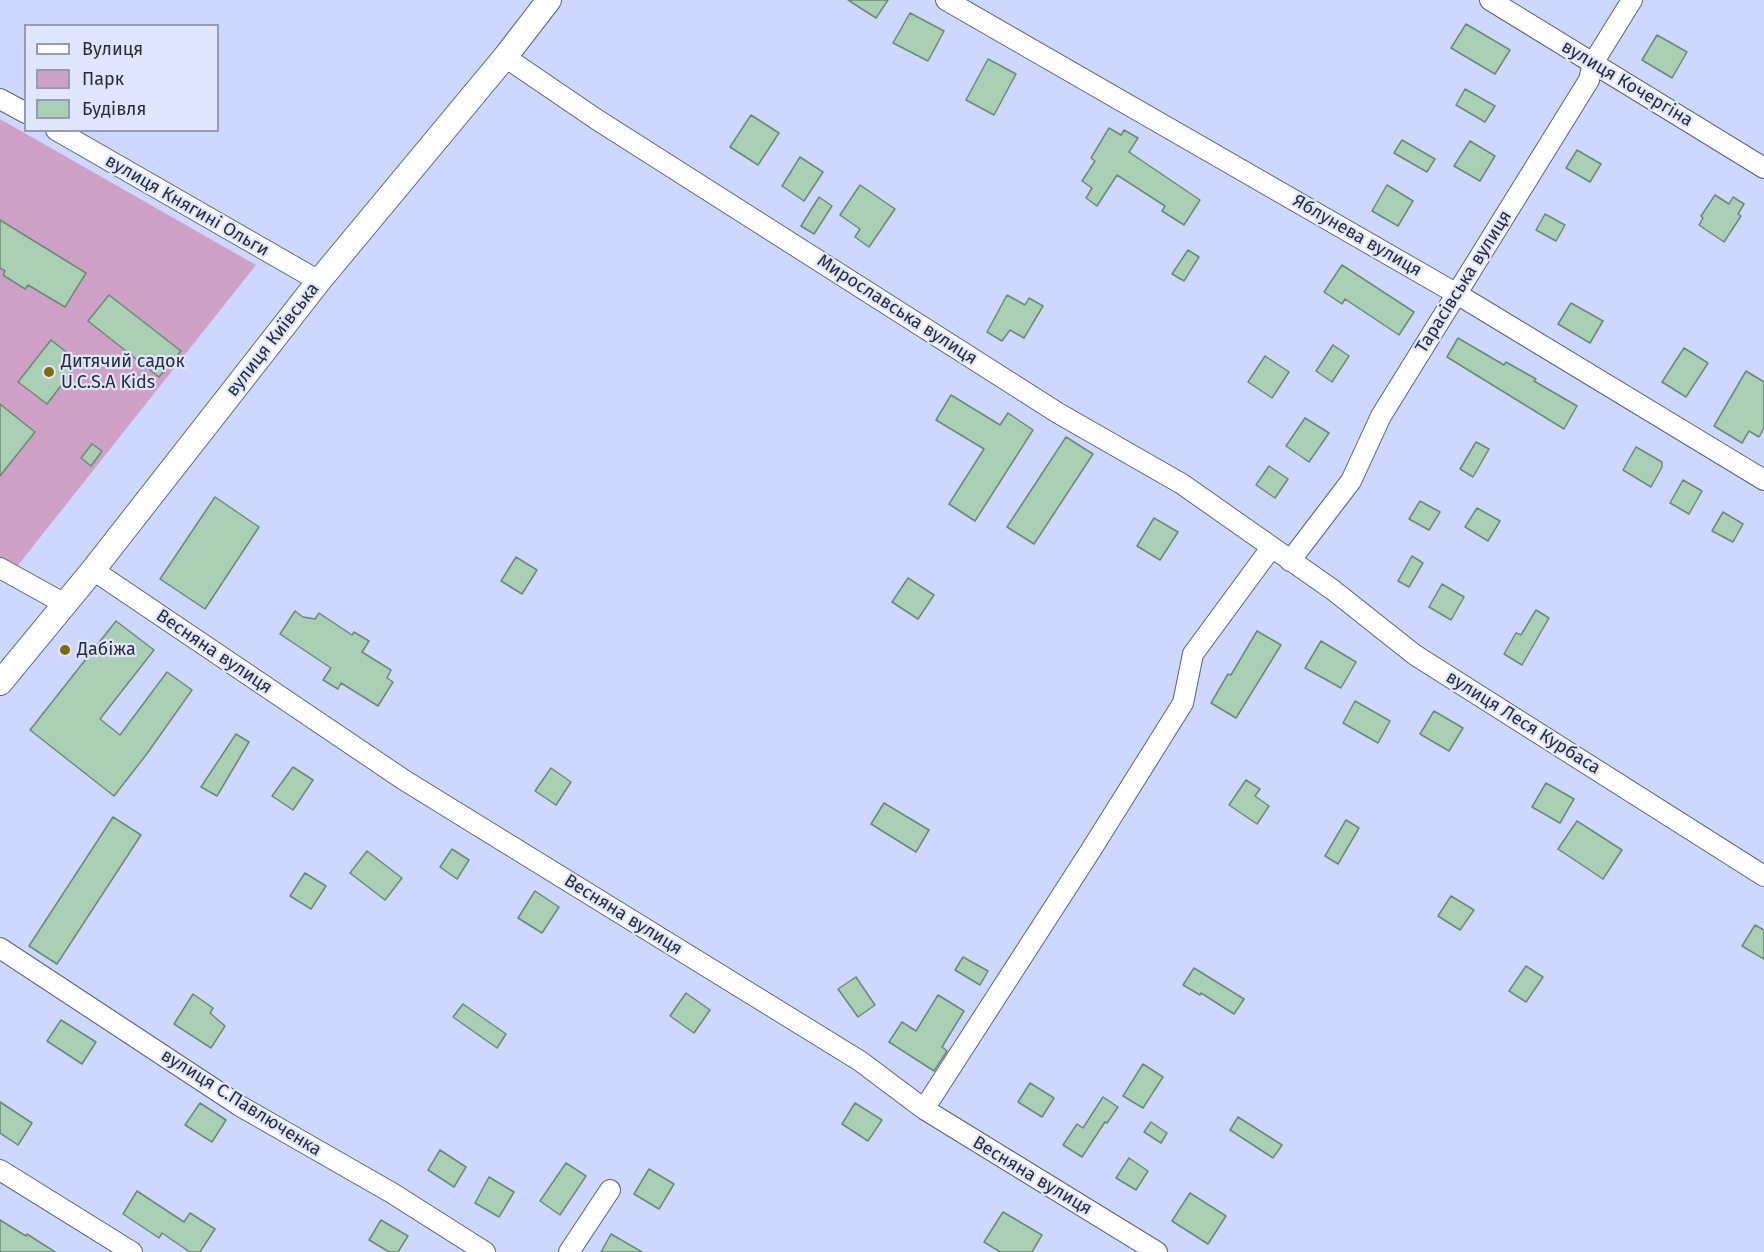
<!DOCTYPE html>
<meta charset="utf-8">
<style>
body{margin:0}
#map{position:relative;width:1764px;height:1252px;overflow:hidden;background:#ced8fe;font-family:"Fira Sans",sans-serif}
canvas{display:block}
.legend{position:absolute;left:24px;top:24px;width:195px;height:108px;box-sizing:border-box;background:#dfe6fd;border:2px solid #969caf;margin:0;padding:8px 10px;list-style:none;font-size:18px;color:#282c3a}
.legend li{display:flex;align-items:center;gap:12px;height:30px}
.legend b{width:30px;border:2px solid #969caf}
</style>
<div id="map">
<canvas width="1764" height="1252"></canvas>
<ul class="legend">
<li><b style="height:8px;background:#fff"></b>Вулиця</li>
<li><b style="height:16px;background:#d0a1c7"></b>Парк</li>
<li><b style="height:16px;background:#abcfb5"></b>Будівля</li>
</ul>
</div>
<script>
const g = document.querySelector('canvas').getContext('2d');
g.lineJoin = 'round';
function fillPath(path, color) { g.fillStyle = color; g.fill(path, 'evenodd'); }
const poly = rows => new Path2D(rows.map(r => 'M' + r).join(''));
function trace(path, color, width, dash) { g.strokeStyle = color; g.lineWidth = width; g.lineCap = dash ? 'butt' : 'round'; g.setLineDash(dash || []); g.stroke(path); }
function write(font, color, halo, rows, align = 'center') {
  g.font = font + ' "Fira Sans",sans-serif'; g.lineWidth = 4.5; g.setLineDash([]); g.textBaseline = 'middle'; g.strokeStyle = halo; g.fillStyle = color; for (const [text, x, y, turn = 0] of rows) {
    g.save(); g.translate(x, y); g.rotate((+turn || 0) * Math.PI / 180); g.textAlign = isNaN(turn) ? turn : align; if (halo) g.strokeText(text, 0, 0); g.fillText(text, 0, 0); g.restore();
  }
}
fillPath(poly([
 [0,119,256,265,15,569,0,560]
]), '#d0a1c7');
const building = poly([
 [848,0,888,0,876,18,848,0],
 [910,13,944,31,928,61,893,43,910,13],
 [1466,24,1510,50,1495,74,1451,48,1466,24],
 [1657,35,1687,52,1672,78,1642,60,1657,35],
 [988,59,1016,74,994,115,966,100,988,59],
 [1465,89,1495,106,1485,122,1456,105,1465,89],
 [751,115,779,133,758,165,730,147,751,115],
 [1109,128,1121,135,1124,130,1138,138,1129,152,1200,200,1184,225,1162,211,1165,206,1117,175,1097,206,1086,198,1092,188,1082,181,1095,161,1091,158,1109,128],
 [1402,140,1435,159,1427,172,1394,153,1402,140],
 [1470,141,1495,156,1480,181,1454,166,1470,141],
 [1577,150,1601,164,1590,182,1566,168,1577,150],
 [800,157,823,172,804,201,782,186,800,157],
 [860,185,895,209,869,247,855,237,860,229,840,215,860,185],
 [1387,185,1413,201,1398,226,1372,211,1387,185],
 [1715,195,1729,204,1733,197,1744,204,1738,214,1741,216,1724,242,1699,225,1703,218,1701,216,1715,195],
 [819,197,832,206,814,234,801,226,819,197],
 [1545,214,1565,225,1556,241,1536,230,1545,214],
 [0,220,86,273,65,307,28,285,25,289,3,275,5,271,0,268,0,220],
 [1188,250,1199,257,1184,281,1172,274,1188,250],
 [1342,265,1414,312,1399,335,1345,299,1342,304,1324,292,1342,265],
 [109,295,181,351,159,377,88,321,109,295],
 [1007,295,1025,305,1029,298,1043,306,1024,338,1010,330,1002,341,987,332,1007,295],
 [1571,303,1603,321,1590,343,1558,324,1571,303],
 [1458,338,1504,365,1506,362,1536,379,1534,381,1577,406,1564,429,1447,357,1458,338],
 [51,340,79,362,47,404,18,382,51,340],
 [1333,345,1349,356,1332,382,1316,371,1333,345],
 [1684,348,1708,363,1686,397,1662,382,1684,348],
 [1265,356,1289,372,1272,398,1248,382,1265,356],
 [1746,371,1764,382,1764,428,1759,437,1749,431,1742,443,1714,426,1746,371],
 [951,395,1000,425,1008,413,1033,430,975,521,949,504,984,449,936,420,951,395],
 [0,404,35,432,0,476,0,404],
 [1305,418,1329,433,1309,462,1286,446,1305,418],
 [1066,437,1093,454,1034,544,1007,527,1066,437],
 [1476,442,1489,449,1473,477,1460,469,1476,442],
 [92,444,102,451,91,466,81,458,92,444],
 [1636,447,1662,462,1662,467,1651,487,1623,470,1636,447],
 [1269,466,1288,479,1275,498,1256,485,1269,466],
 [1683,480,1702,491,1689,514,1670,503,1683,480],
 [215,497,259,527,205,609,160,579,215,497],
 [1420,501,1440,512,1429,530,1409,519,1420,501],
 [1477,508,1500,521,1488,541,1465,527,1477,508],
 [1723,512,1743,524,1733,542,1712,531,1723,512],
 [1154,518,1178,532,1160,560,1137,546,1154,518],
 [1412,556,1423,563,1409,587,1398,581,1412,556],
 [516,557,537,570,522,594,501,581,516,557],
 [908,578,934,595,918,619,892,602,908,578],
 [1442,584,1464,597,1451,620,1429,607,1442,584],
 [1536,610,1549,618,1522,665,1504,654,1516,633,1521,635,1536,610],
 [295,611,303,617,315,619,319,613,352,635,354,632,369,641,362,652,391,670,387,678,393,682,378,706,341,683,338,689,323,680,331,668,280,634,295,611],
 [116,621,154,650,100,719,120,735,167,672,192,690,146,755,114,796,30,730,116,621],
 [1257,631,1281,645,1236,718,1211,703,1228,674,1231,675,1257,631],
 [1321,641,1356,662,1341,688,1305,668,1321,641],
 [1355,701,1390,721,1378,743,1343,723,1355,701],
 [1434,711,1463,728,1449,751,1420,734,1434,711],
 [236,734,249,742,217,796,201,787,236,734],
 [293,767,313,780,293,810,272,796,293,767],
 [551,768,571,782,556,805,535,791,551,768],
 [1246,780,1260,789,1255,796,1269,806,1257,824,1229,805,1246,780],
 [1546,783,1574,799,1560,823,1532,807,1546,783],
 [884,803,929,830,916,852,871,824,884,803],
 [113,817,141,835,57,964,29,946,113,817],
 [1346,820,1359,828,1338,864,1325,856,1346,820],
 [1577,821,1622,850,1603,879,1558,849,1577,821],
 [452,849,469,860,457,879,440,867,452,849],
 [367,851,402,878,385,900,350,873,367,851],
 [305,873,326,886,311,909,290,896,305,873],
 [535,891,559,907,542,933,518,918,535,891],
 [1451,896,1474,910,1460,930,1438,916,1451,896],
 [1755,925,1764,930,1764,959,1742,946,1755,925],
 [963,957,988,971,980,985,955,970,963,957],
 [1526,966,1543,977,1526,1002,1509,991,1526,966],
 [1194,968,1244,999,1234,1014,1201,993,1200,995,1183,985,1194,968],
 [856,977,875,1005,858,1017,838,989,856,977],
 [686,993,710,1010,694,1033,670,1016,686,993],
 [193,994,213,1008,210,1013,225,1026,211,1048,174,1024,193,994],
 [938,995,964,1011,942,1047,947,1051,934,1071,889,1042,902,1022,916,1031,938,995],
 [463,1004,506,1034,497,1048,453,1017,463,1004],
 [61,1020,96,1042,82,1064,47,1041,61,1020],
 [1143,1064,1163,1077,1143,1108,1123,1096,1143,1064],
 [1030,1083,1054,1098,1042,1117,1018,1102,1030,1083],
 [1103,1097,1118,1107,1107,1123,1105,1122,1082,1157,1063,1145,1077,1124,1083,1128,1103,1097],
 [0,1102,32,1123,18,1145,0,1133,0,1102],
 [200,1103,226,1120,212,1142,185,1125,200,1103],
 [855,1103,882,1120,868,1141,842,1124,855,1103],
 [1238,1117,1282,1145,1273,1158,1230,1130,1238,1117],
 [1151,1122,1167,1133,1161,1143,1144,1132,1151,1122],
 [440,1150,466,1167,454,1187,428,1170,440,1150],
 [1129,1158,1148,1171,1136,1190,1116,1178,1129,1158],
 [566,1163,586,1176,560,1215,540,1201,566,1163],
 [649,1169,674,1184,659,1209,634,1194,649,1169],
 [489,1177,514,1192,499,1217,475,1203,489,1177],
 [137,1191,184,1222,190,1213,215,1229,200,1252,190,1252,162,1233,159,1238,123,1214,137,1191],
 [1190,1193,1226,1216,1208,1244,1172,1221,1190,1193],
 [1003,1212,1042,1235,1032,1252,1000,1252,984,1242,1003,1212],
 [0,1220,26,1236,27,1234,55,1252,0,1252,0,1220],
 [381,1220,408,1236,398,1252,389,1252,369,1240,381,1220],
 [611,1234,642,1252,601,1252,611,1234]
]);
fillPath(building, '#abcfb5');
trace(building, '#698b73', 1.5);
const minor = poly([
 [946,0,1457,294,1764,480],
 [1490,0,1764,168],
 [505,57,596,119,1058,413,1182,484,1333,590,1415,655,1764,876],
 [0,99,26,113],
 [56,130,319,281],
 [1290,561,1351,481,1381,416,1589,80,1593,63,1632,0],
 [0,568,65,604],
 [93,570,404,780,860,1061,924,1109,1157,1252],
 [0,948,240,1106,392,1193,485,1252],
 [924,1109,1091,850,1183,703,1193,654,1271,548],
 [0,1170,132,1252],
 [569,1252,610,1190]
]);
const tertiary = poly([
 [0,683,93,570,319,281,505,57,549,0]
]);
trace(minor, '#586181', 22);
trace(tertiary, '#586181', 26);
trace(minor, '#fff', 20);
trace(tertiary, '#fff', 24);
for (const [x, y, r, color] of [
 [49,372,6,"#826a03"],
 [65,650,6,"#826a03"]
]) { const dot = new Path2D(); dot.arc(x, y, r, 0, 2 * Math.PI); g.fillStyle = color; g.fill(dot); trace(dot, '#dfe6fd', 2); }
write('18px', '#282c3a', '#dfe6fd', [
 ["вулиця Кочергіна",1627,84,31],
 ["вулиця Княгині Ольги",187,206,30],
 ["Яблунева вулиця",1357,236,30],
 ["Тарасівська вулиця",1464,282,-58],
 ["Мирославська вулиця",897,310,33],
 ["вулиця Київська",273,340,-52],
 ["Весняна вулиця",214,652,34],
 ["вулиця Леся Курбаса",1523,723,32],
 ["Весняна вулиця",623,915,32],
 ["вулиця С.Павлюченка",241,1103,32],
 ["Весняна вулиця",1032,1176,31]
]);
write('18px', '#282c3a', '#dfe6fd', [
 ["Дитячий садок",61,362],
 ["U.C.S.A Kids",61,383],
 ["Дабіжа",77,650]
], 'left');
</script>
